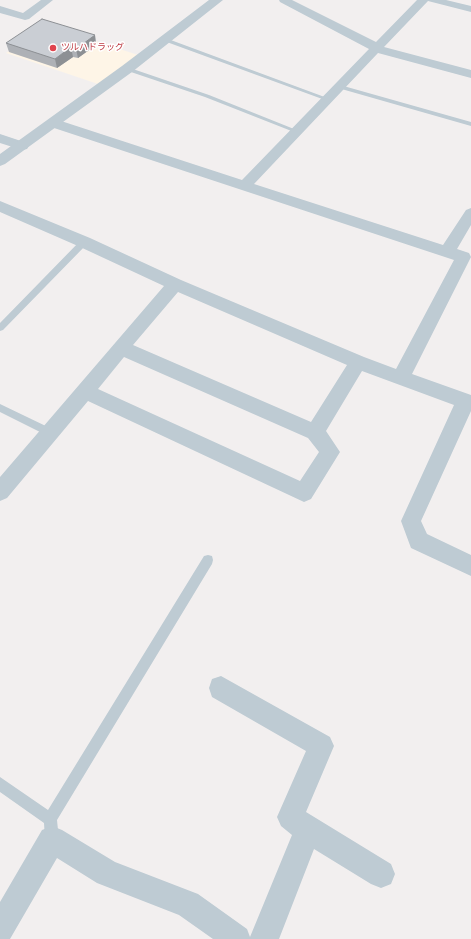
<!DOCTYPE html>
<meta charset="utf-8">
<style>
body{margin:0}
canvas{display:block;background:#f2efef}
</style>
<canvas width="471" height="939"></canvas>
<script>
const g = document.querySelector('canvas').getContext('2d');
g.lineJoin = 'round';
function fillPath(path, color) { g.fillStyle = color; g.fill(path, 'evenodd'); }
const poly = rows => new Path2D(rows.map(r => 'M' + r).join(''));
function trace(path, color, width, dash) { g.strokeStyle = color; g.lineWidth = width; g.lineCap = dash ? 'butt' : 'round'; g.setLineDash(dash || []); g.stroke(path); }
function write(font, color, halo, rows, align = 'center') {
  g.font = font + ' "Varela Round","Noto Sans JP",sans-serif'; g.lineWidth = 3; g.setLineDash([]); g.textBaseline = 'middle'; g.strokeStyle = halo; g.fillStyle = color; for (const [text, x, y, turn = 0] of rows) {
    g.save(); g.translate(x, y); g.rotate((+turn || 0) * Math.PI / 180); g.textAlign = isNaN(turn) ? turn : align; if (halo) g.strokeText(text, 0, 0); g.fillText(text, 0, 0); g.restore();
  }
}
fillPath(poly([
 [46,25,138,55,98,84,6,53]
]), '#fef5e7');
fillPath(poly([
 [164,39,168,39,330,99,325,100,164,41,164,39],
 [127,67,209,95,299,131,294,132,205,97,125,70,125,68,127,67],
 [340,85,471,122,471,126,338,88,337,87,340,85],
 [84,239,87,240,87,244,3,330,0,331,0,323,81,240,84,239],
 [0,404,52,429,54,432,52,435,46,435,0,412,0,404],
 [208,555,212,556,213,560,212,564,57,820,59,840,57,845,52,847,47,845,45,840,44,823,0,792,0,777,48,810,204,556,208,555]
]), '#becbd3');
fillPath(poly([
 [41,0,53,0,29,19,25,20,0,13,0,6,23,13,41,0],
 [279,0,292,0,376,42,417,0,446,0,471,6,471,12,428,1,384,47,471,70,471,78,378,53,254,184,443,245,466,210,471,208,471,225,457,249,469,253,471,257,412,374,471,395,471,411,421,521,427,534,471,555,471,576,411,548,401,521,454,405,362,371,326,431,340,452,311,499,304,502,88,401,7,498,0,501,0,477,164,286,78,246,0,212,0,201,90,238,181,280,364,357,396,369,454,260,48,126,46,123,48,120,58,120,242,180,369,49,280,2,279,0],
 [178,292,347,365,311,422,133,345,178,292],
 [124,357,308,438,319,452,300,481,98,389,124,357],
 [0,134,27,143,29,146,27,149,22,150,0,143,0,134],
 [221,676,330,737,334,746,306,812,391,864,395,874,391,884,381,888,371,884,314,849,279,939,213,939,179,915,97,883,57,858,10,939,0,939,0,902,42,830,52,826,62,830,115,862,198,894,247,929,250,937,292,835,281,826,277,817,306,751,212,697,209,688,212,679,221,676]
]), '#becbd3');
fillPath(poly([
 [209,0,223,0,132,72,5,164,0,166,0,154,122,66,209,0]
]), '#becbd3');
fillPath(poly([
 [95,35,96,45,78,58,73,57,57,68,9,52,6,43]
]), '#aeb1b6');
fillPath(poly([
 [95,35,96,45,78,58,76,49],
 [71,47,73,57,57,68,55,59]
]), '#8d9094');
const building = poly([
 [42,19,95,35,76,49,71,47,55,59,6,43,42,19]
]);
fillPath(building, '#caced4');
trace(building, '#8d9094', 1);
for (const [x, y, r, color] of [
 [53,48,4,"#e0444e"]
]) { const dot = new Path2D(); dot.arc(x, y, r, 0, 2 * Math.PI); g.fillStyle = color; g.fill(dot); trace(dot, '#fff', 1.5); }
write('9px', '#be3a42', '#fff', [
 ["ツルハドラッグ",61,48]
], 'left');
</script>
